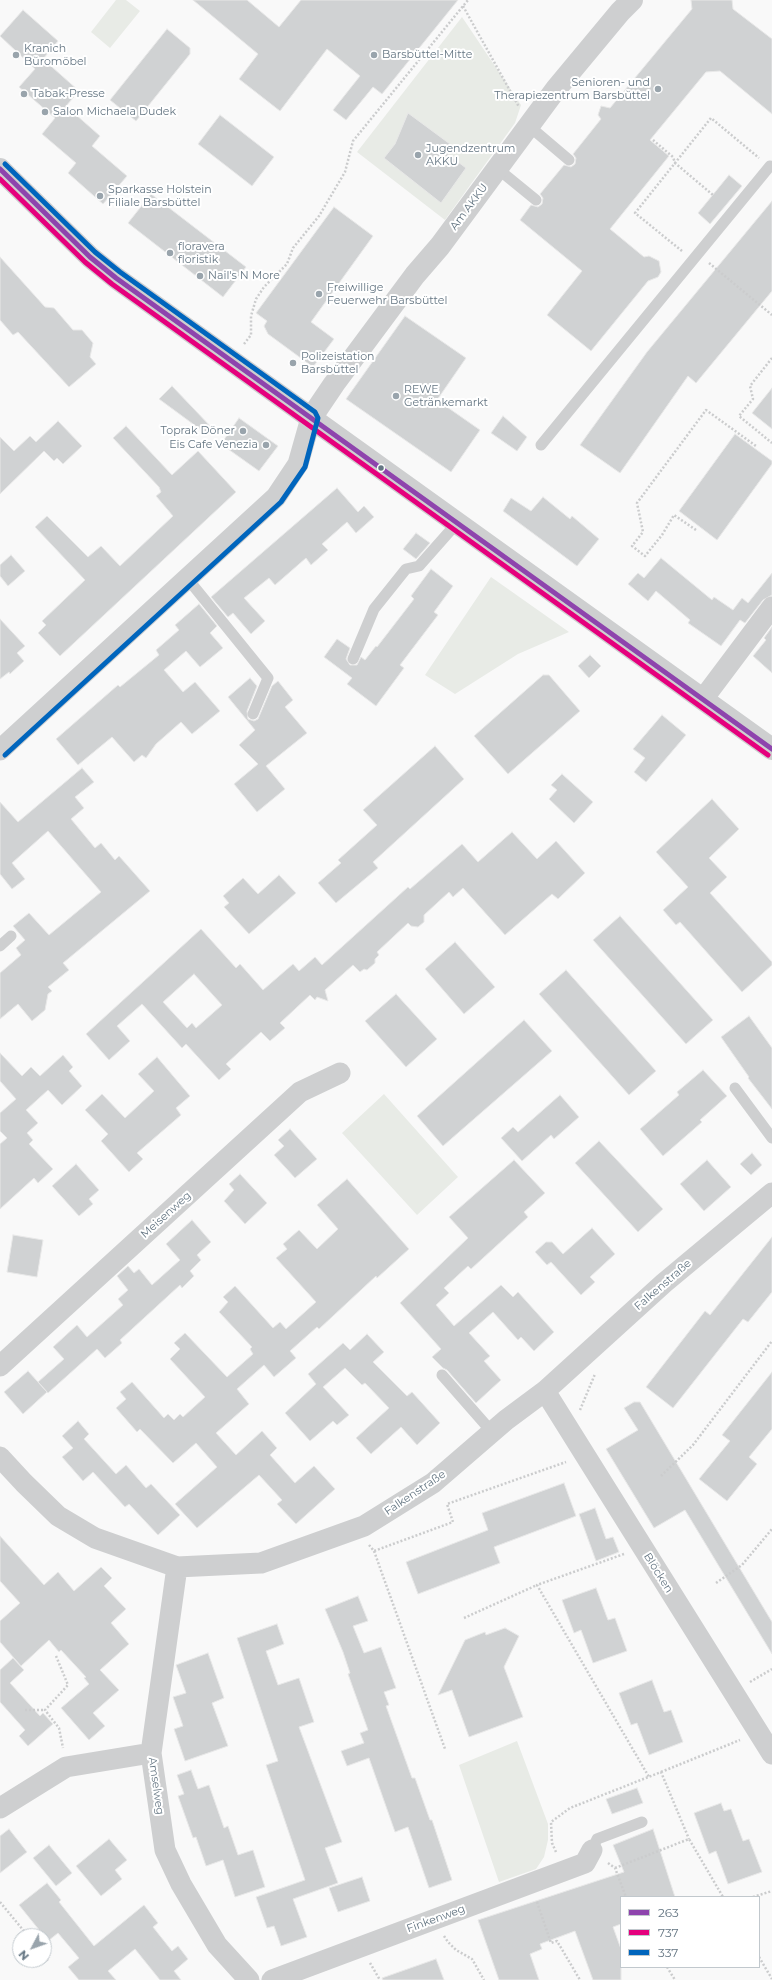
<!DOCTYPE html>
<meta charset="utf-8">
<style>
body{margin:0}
#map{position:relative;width:772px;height:1980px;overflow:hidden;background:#f9f9f9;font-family:Montserrat,sans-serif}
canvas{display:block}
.legend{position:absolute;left:620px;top:1896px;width:140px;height:72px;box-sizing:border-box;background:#fff;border:1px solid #c1c8cd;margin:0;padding:5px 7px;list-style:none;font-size:12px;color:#657683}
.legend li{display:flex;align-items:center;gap:8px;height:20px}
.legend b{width:20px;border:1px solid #c1c8cd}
.north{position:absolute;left:12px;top:1928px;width:40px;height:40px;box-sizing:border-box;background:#fff;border:1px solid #c1c8cd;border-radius:50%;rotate:229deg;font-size:11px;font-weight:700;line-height:16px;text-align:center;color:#657683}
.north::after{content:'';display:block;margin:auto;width:14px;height:18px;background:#99a4ac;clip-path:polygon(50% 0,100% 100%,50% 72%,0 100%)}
</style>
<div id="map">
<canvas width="772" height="1980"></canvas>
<ul class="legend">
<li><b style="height:5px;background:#8e44ad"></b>263</li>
<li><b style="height:5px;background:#e5007d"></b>737</li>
<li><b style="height:5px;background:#0065bd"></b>337</li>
</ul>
<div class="north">N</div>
</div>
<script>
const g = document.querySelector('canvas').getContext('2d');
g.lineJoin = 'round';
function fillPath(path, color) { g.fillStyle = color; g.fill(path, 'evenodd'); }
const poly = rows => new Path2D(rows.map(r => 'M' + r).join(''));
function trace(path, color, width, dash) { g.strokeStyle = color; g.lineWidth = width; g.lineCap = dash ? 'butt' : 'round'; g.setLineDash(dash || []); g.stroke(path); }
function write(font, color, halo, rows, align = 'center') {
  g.font = font + ' Montserrat,sans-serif'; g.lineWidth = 4; g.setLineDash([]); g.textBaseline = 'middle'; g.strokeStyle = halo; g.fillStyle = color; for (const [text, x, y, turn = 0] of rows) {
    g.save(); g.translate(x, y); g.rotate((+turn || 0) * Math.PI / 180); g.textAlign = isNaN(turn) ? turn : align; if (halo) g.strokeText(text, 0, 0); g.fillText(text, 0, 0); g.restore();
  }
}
fillPath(poly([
 [116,0,126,0,140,11,110,48,91,32],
 [462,17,521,105,515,123,445,220,357,152],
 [491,577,569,632,518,654,455,694,425,675],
 [384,1094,458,1177,417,1215,342,1133],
 [517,1741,548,1824,548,1840,544,1857,536,1869,499,1882,459,1765]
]), '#e8ebe6');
const building = poly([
 [193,0,247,0,279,27,301,0,458,0,382,94,373,87,346,120,333,110,360,76,327,49,280,111,239,79,258,54,193,0],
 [691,0,732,0,733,9,772,39,772,114,720,71,706,72,650,140,669,156,610,229,644,257,649,256,659,261,661,272,658,277,648,281,591,351,547,315,582,271,520,220,531,205,538,207,542,204,543,198,540,194,564,165,571,167,575,164,576,158,573,154,601,119,598,115,601,106,610,108,692,9,691,0],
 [23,10,58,41,43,59,79,91,66,106,100,136,92,146,127,176,103,204,68,173,76,163,42,134,55,118,19,87,35,69,0,36,23,10],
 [167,29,190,48,190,54,136,121,110,100,167,29],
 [408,113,450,144,445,152,466,168,441,203,384,158,395,144,408,113],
 [220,115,274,157,252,186,198,144,220,115],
 [729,175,742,186,710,224,698,213,729,175],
 [151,194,246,267,223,297,128,223,151,194],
 [772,201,772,291,696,383,688,376,620,473,580,445,647,352,772,201],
 [334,207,373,236,311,322,334,339,313,367,268,334,264,326,267,321,256,313,334,207],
 [0,257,45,307,54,308,73,330,82,330,93,343,90,357,96,364,69,387,18,332,13,335,0,320,0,257],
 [405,316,466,358,437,400,480,430,451,472,346,399,405,316],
 [172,386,213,429,208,435,159,399,172,386],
 [772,388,772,429,752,413,772,388],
 [503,416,527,437,517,451,491,433,503,416],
 [239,418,278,446,259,471,221,444,239,418],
 [58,421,82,446,63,464,57,458,54,461,44,451,0,494,0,437,14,451,30,436,36,442,58,421],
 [126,426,172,475,198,451,236,492,60,656,38,633,46,625,42,621,85,580,35,527,47,516,88,557,101,546,120,566,173,516,156,496,161,492,159,487,113,438,126,426],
 [735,434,772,461,772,464,717,540,679,511,735,434],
 [337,488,358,512,364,506,374,517,356,533,347,522,322,544,328,550,311,565,306,558,275,585,269,578,244,598,265,621,251,634,233,613,228,617,211,597,337,488],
 [543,497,570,519,572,516,599,539,577,566,503,511,511,498,531,511,543,497],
 [416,533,430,543,416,559,403,549,416,533],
 [11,555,25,571,8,586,0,576,0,565,11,555],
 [661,558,712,600,714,597,733,610,742,598,748,603,772,573,772,595,763,600,745,623,740,620,721,646,688,623,690,620,656,591,648,601,628,584,638,573,644,578,661,558],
 [431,569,453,586,434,612,438,615,400,665,404,668,376,706,347,684,352,678,324,657,337,639,350,648,346,659,350,665,357,665,361,657,365,660,376,646,377,647,414,599,411,596,431,569],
 [199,604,217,626,210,633,223,648,200,667,186,651,164,670,183,692,195,682,220,711,192,734,181,722,156,744,146,758,142,755,134,762,112,737,78,765,56,739,118,685,120,687,159,655,156,650,179,630,175,625,199,604],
 [0,619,25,646,17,653,24,661,10,674,9,672,0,679,0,619],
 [772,627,772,673,753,656,766,640,764,638,772,627],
 [590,655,601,666,589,678,578,666,590,655],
 [543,675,549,675,580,711,508,774,474,736,543,675],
 [250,678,257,686,247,711,248,719,254,721,258,719,272,686,278,681,293,700,285,707,307,733,266,766,285,789,257,812,234,784,258,764,239,745,255,730,228,697,250,678],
 [662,715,686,735,646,782,634,772,645,758,633,749,662,715],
 [435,746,464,779,373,862,378,868,336,903,318,883,341,863,338,860,377,825,363,810,435,746],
 [82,768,94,782,75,797,84,808,71,819,95,848,101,843,115,860,119,856,150,891,63,963,69,970,48,987,52,991,48,994,45,1010,32,1021,18,1004,0,1019,0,973,21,955,16,948,25,940,13,926,29,913,49,935,101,892,48,831,12,863,25,879,12,889,0,874,0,802,18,822,82,768],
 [562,774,593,802,574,823,549,799,557,790,551,785,562,774],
 [712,799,739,829,709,858,727,877,710,893,772,962,772,965,742,992,680,922,676,925,663,910,688,887,656,852,712,799],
 [512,832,537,859,556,841,585,873,558,899,552,894,505,935,463,888,453,897,449,892,424,915,424,922,418,927,411,926,408,923,377,952,379,955,375,959,375,963,367,970,364,969,360,972,353,965,325,990,328,1001,317,997,315,1000,310,995,280,1023,285,1028,270,1041,261,1032,226,1064,231,1069,219,1080,186,1044,182,1048,142,1004,117,1026,130,1041,109,1060,86,1034,201,929,236,968,240,964,263,990,293,964,299,971,315,957,322,965,408,887,410,889,462,844,478,862,512,832],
 [194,974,222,1005,196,1028,192,1023,187,1028,163,1002,194,974],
 [279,875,296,893,249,934,224,907,229,903,223,896,243,878,258,894,279,875],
 [620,916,713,1020,686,1044,593,940,620,916],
 [455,942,495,987,464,1014,425,969,455,942],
 [566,970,656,1071,629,1095,539,994,566,970],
 [396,994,437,1039,406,1067,365,1021,396,994],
 [749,1016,772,1048,772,1109,748,1078,749,1077,721,1037,749,1016],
 [524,1020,552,1051,443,1146,417,1116,524,1020],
 [0,1053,22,1076,31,1067,40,1076,63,1055,73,1067,69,1071,82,1086,62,1105,48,1090,26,1110,38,1123,27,1133,33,1140,29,1144,53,1169,38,1183,34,1178,0,1209,0,1144,7,1138,0,1131,0,1113,16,1099,0,1081,0,1053],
 [157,1057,190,1096,176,1108,181,1115,137,1153,143,1159,129,1172,101,1141,108,1134,85,1110,102,1094,125,1118,154,1091,138,1074,157,1057],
 [703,1070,727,1096,700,1120,702,1122,663,1156,640,1129,679,1095,677,1092,703,1070],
 [560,1095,579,1117,554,1139,551,1135,522,1161,501,1138,513,1127,518,1132,560,1095],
 [290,1129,317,1159,295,1178,274,1155,284,1146,278,1140,290,1129],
 [599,1141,663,1209,638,1232,575,1163,599,1141],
 [752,1153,762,1165,751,1175,740,1164,752,1153],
 [514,1160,545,1193,524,1212,528,1217,471,1269,468,1266,444,1288,449,1293,436,1305,454,1326,501,1285,513,1297,518,1292,554,1332,534,1351,521,1337,518,1340,493,1312,469,1333,490,1356,484,1361,501,1380,476,1403,447,1370,443,1368,432,1357,441,1349,400,1303,468,1238,449,1217,514,1160],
 [707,1160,731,1187,704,1211,680,1184,707,1160],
 [76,1164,99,1190,89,1199,93,1204,79,1216,52,1186,76,1164],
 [240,1174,267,1203,245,1224,224,1201,234,1190,229,1184,240,1174],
 [347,1179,409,1249,377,1278,376,1276,319,1329,317,1327,290,1351,296,1358,274,1377,264,1365,237,1389,249,1404,216,1433,236,1455,262,1431,277,1448,270,1455,295,1483,314,1466,335,1489,296,1524,277,1504,282,1500,259,1475,197,1528,175,1504,217,1467,196,1443,173,1463,140,1429,137,1432,116,1408,126,1399,120,1392,132,1382,164,1418,168,1414,174,1420,180,1414,183,1417,205,1397,170,1359,180,1349,174,1343,185,1333,227,1377,253,1354,250,1349,252,1347,219,1312,228,1302,223,1297,235,1286,273,1328,280,1322,286,1329,316,1302,276,1258,287,1249,283,1244,299,1230,317,1249,338,1229,317,1205,347,1179],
 [192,1220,211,1242,197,1255,201,1260,190,1271,194,1276,182,1288,180,1285,120,1340,122,1343,105,1358,97,1349,48,1393,38,1382,64,1359,53,1347,77,1325,87,1337,123,1305,118,1299,128,1290,117,1276,128,1266,134,1273,139,1269,152,1285,180,1260,166,1244,192,1220],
 [592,1228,615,1254,590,1277,595,1282,581,1295,551,1262,547,1265,535,1252,546,1242,552,1242,563,1254,592,1228],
 [13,1235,43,1240,37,1277,7,1272,13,1235],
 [772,1237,772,1292,748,1322,743,1319,673,1408,646,1387,705,1311,710,1315,772,1237],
 [367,1334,384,1352,373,1362,407,1396,412,1392,440,1423,417,1445,401,1427,371,1454,356,1438,389,1408,365,1383,362,1385,345,1368,323,1387,349,1415,337,1425,333,1421,310,1441,285,1413,316,1384,308,1374,343,1343,350,1350,367,1334],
 [28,1371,47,1392,23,1414,4,1392,28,1371],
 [772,1372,772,1429,749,1457,757,1464,727,1501,699,1479,730,1441,722,1435,772,1372],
 [634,1402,640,1402,772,1622,772,1654,685,1510,654,1528,606,1449,638,1430,624,1408,634,1402],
 [78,1421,89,1434,84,1439,116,1474,126,1465,146,1488,151,1484,180,1515,158,1535,129,1504,125,1507,93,1472,83,1481,62,1457,73,1448,62,1436,78,1421],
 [564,1483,576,1516,494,1547,500,1563,418,1594,406,1562,488,1530,482,1513,564,1483],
 [595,1508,606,1539,613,1537,619,1552,596,1561,579,1514,595,1508],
 [0,1536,44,1585,58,1572,74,1591,101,1567,112,1578,104,1586,126,1609,111,1623,129,1644,100,1670,119,1690,93,1713,105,1726,89,1740,61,1708,89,1684,84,1678,86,1677,61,1650,59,1652,49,1640,21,1666,0,1642,0,1621,20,1603,0,1581,0,1536],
 [596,1588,608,1620,615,1618,627,1651,593,1663,581,1630,574,1633,562,1600,596,1588],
 [358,1596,368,1621,353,1626,364,1653,381,1647,396,1688,384,1692,389,1705,386,1706,412,1778,415,1778,430,1820,432,1820,452,1880,429,1888,408,1827,395,1832,369,1758,347,1766,341,1751,364,1743,360,1733,368,1730,348,1674,350,1673,343,1652,325,1609,358,1596],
 [277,1624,284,1644,266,1651,278,1685,299,1678,314,1722,299,1727,342,1842,325,1848,338,1883,293,1899,307,1937,281,1946,274,1926,267,1928,256,1897,305,1880,266,1765,278,1761,237,1638,277,1624],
 [505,1628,519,1636,504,1667,523,1717,469,1737,452,1690,438,1695,465,1640,485,1632,486,1635,505,1628],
 [208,1653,224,1698,212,1703,228,1746,185,1761,174,1729,183,1726,173,1697,186,1693,176,1665,208,1653],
 [13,1658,24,1670,10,1683,40,1716,43,1713,53,1724,28,1746,19,1736,25,1730,0,1702,0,1670,13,1658],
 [652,1680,664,1712,671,1710,683,1742,649,1755,637,1723,631,1725,619,1693,652,1680],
 [191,1770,198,1789,209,1785,224,1828,228,1826,238,1855,253,1850,265,1887,235,1897,223,1860,206,1866,196,1837,193,1838,178,1796,184,1794,177,1775,191,1770],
 [637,1788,643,1803,612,1814,606,1799,637,1788],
 [721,1803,724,1811,731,1809,743,1841,749,1839,762,1872,728,1884,716,1851,709,1854,694,1813,721,1803],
 [9,1829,27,1852,0,1873,0,1836,9,1829],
 [653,1829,675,1897,621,1897,621,1924,613,1927,621,1949,621,1980,593,1980,575,1931,540,1944,542,1949,530,1954,539,1980,499,1980,478,1920,624,1872,613,1845,653,1829],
 [109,1839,127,1860,115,1870,122,1879,101,1896,76,1866,109,1839],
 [49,1845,72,1873,56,1886,33,1858,49,1845],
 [362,1877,370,1901,338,1912,329,1888,362,1877],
 [47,1883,61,1900,59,1902,94,1946,144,1905,158,1923,153,1927,172,1951,178,1946,188,1959,174,1971,181,1980,160,1980,135,1949,108,1971,116,1980,79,1980,68,1967,79,1958,58,1933,48,1941,19,1905,47,1883],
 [436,1959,444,1980,383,1980,382,1978,436,1959]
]);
fillPath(building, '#d0d2d3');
trace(building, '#e8e8e8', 1);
trace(poly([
 [463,6,519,107],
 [653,140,673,157,675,163,713,195],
 [682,251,635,213,711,118,759,158],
 [709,263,772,315],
 [244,344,251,335,251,316,256,299,264,287,287,264,293,248,319,216,345,172,353,141,468,0],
 [772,358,750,386,753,399,739,416,772,443],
 [696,530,674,515,662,535,645,556,632,546,643,532,637,503,706,410,756,446],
 [580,1410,595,1374],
 [661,1476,693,1445,772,1341],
 [369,1545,374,1551,453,1522,447,1504,566,1462],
 [374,1551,445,1749],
 [624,1554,537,1585,649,1777],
 [716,1583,742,1565,772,1529],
 [464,1618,537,1585],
 [56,1656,68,1685,45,1710,59,1728,63,1748],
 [750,1682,772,1669],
 [25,1710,45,1710],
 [661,1772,740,1740],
 [556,1852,552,1843,551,1822,570,1808,661,1772,689,1839],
 [608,1863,615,1868,626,1897],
 [615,1868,689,1839,723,1897],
 [753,1897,772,1891],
 [0,1902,28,1936],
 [537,1902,551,1943,557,1941,580,1980],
 [444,1936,448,1942,456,1950,472,1959,484,1980],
 [44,1956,48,1961],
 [759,1957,772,1979],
 [370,1963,380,1980],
 [667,1967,675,1980]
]), '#cbcccd', 2.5, [2, 2]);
trace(poly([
 [529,126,569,160],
 [498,169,536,200],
 [541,445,770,166],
 [187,578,268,678,253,714],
 [353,659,374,609,406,569,419,566,457,523],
 [0,946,11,936],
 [735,1088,772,1138],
 [442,1375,492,1432],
 [592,1850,597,1839,642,1822]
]), '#cecfd0', 11);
trace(poly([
 [703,699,772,607],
 [0,750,276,497,298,464,311,418],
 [0,1366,300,1092,340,1073],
 [545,1391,772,1754],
 [0,1457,24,1483,58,1516,95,1538,177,1567,261,1563,364,1526,433,1483,506,1420,545,1391,664,1283,772,1193],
 [177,1567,151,1753,165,1850,181,1884,217,1945,249,1980],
 [0,1808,66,1767,151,1753],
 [272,1980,585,1863,592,1850]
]), '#cecfd0', 21);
trace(poly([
 [0,169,90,257,116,278,772,749],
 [311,418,334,384,415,275,440,246,556,89,620,12,632,0]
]), '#cecfd0', 22);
trace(poly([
 [0,169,90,257,116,278,772,749]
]), '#8e44ad', 5);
trace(poly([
 [0,179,85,262,112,284,768,755]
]), '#e5007d', 5);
trace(poly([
 [5,755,281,502,305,467,318,418,315,412,120,272,95,252,5,164]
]), '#0065bd', 5);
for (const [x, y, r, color] of [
 [16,55,4,"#99a4ac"],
 [374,55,4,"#99a4ac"],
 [658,89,4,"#99a4ac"],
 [24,94,4,"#99a4ac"],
 [45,112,4,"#99a4ac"],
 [418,155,4,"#99a4ac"],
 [100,196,4,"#99a4ac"],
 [170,253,4,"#99a4ac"],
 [200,276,4,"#99a4ac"],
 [319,294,4,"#99a4ac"],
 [293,363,4,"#99a4ac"],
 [396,396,4,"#99a4ac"],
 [243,431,4,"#99a4ac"],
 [266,445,4,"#99a4ac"],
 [381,468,3.5,"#657683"]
]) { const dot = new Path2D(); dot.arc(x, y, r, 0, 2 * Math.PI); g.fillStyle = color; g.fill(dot); trace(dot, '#fff', 1.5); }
write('11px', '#657683', '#fff', [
 ["Kranich",24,49],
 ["Büromöbel",24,62],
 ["Barsbüttel-Mitte",382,55],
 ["Senioren- und",650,83,"right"],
 ["Therapiezentrum Barsbüttel",650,96,"right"],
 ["Tabak-Presse",32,94],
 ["Salon Michaela Dudek",53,112],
 ["Jugendzentrum",426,149],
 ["AKKU",426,162],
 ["Sparkasse Holstein",108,190],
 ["Filiale Barsbüttel",108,203],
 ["floravera",178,247],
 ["floristik",178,260],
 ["Nail's N More",208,276],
 ["Freiwillige",327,288],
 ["Feuerwehr Barsbüttel",327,301],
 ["Polizeistation",301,357],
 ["Barsbüttel",301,370],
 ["REWE",404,390],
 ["Getränkemarkt",404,403],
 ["Toprak Döner",235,431,"right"],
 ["Eis Cafe Venezia",258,445,"right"]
], 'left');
write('11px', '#657683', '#fff', [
 ["Am AKKU",469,207,-53],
 ["Meisenweg",166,1215,-42],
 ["Falkenstraße",663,1285,-41],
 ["Falkenstraße",415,1493,-34],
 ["Blöcken",658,1573,58],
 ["Amselweg",156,1786,82],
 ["Finkenweg",436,1919,-20]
]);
</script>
